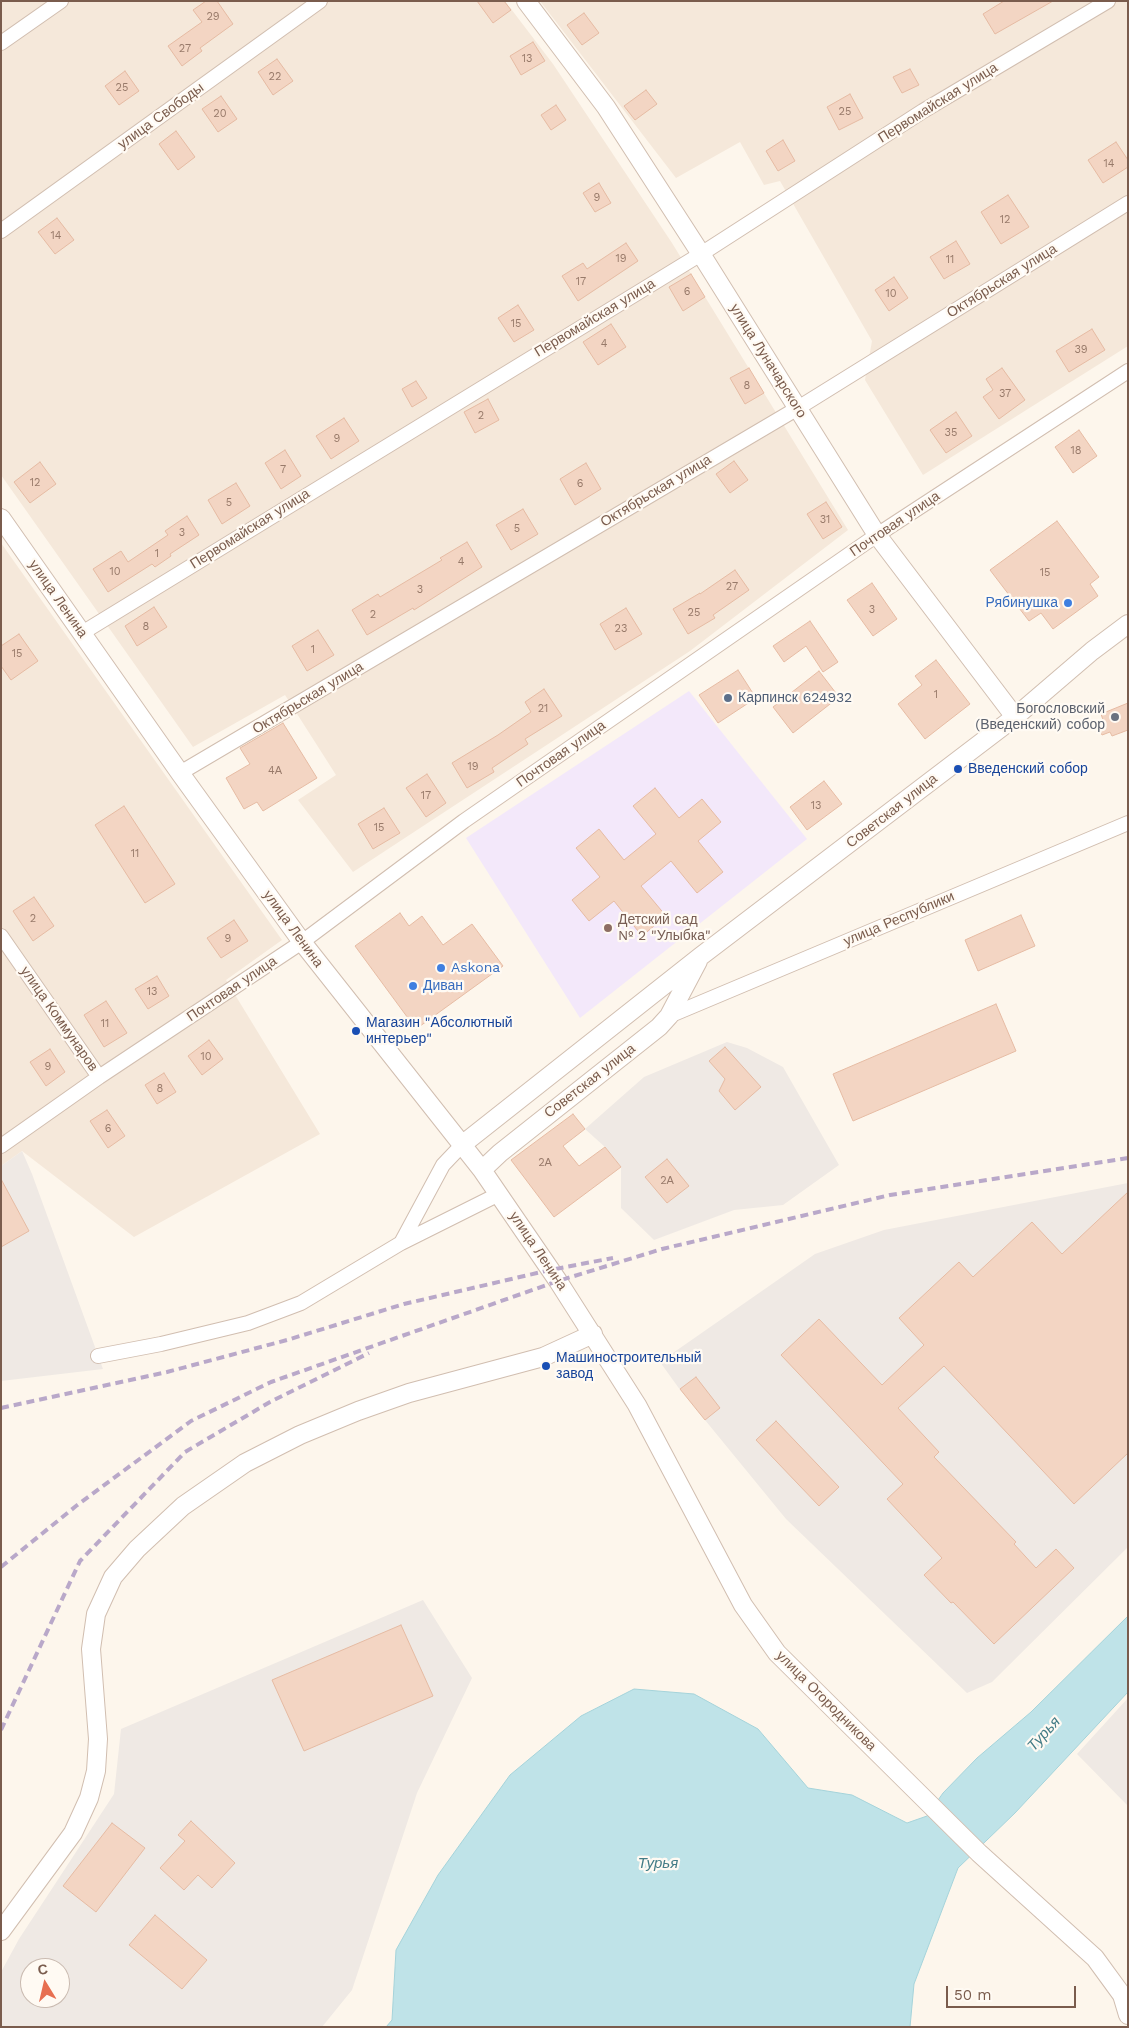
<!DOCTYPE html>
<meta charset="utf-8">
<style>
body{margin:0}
#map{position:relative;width:1129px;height:2028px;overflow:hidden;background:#fdf6ec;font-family:"Work Sans",sans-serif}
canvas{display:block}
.frame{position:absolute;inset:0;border:2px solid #7a5c4d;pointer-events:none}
.north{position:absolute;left:20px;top:1958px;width:50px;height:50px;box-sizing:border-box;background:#fffaf3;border:1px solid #cabbb1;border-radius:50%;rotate:351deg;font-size:14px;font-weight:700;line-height:20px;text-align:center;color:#7a5c4d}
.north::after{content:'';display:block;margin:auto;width:18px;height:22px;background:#e76f51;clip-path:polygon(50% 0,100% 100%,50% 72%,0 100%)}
.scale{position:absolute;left:946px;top:1986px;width:130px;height:22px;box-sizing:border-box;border:2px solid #7a5c4d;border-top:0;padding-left:6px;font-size:15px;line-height:18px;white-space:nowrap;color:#7a5c4d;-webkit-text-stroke:4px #fffaf3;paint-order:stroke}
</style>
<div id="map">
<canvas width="1129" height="2028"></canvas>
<div class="frame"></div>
<div class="north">С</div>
<div class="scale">50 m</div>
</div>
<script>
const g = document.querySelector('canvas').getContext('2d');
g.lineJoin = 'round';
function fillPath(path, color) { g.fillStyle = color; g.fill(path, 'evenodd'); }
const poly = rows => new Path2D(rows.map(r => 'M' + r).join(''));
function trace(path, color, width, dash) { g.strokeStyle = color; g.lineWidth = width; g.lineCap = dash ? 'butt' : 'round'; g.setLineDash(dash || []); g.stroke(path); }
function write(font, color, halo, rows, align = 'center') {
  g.font = font + ' "Work Sans",sans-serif'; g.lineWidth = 4.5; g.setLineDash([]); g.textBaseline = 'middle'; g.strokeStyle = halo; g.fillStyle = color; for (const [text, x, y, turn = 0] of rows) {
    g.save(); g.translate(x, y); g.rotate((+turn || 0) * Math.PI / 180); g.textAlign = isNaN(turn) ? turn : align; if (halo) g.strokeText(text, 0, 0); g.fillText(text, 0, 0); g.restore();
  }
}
fillPath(poly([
 [1,1,505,1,553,64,672,243,848,530,690,651,353,872,298,800,336,775,285,695,193,747,1,475],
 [540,1,1128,1,1128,346,923,475,865,380,872,341,780,181,764,185,740,142,676,178],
 [1,543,282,940,226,980,320,1134,134,1237,22,1151,1,1166]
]), '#f5e8da');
fillPath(poly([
 [727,1042,747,1048,783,1067,839,1165,783,1205,734,1210,654,1240,621,1208,621,1167,605,1147,585,1129,644,1077],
 [22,1151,32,1174,103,1369,1,1381,1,1166],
 [1128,1183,1128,1547,992,1682,967,1693,786,1519,678,1387,660,1362,815,1254,884,1230],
 [423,1600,472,1678,417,1793,352,1990,322,2027,1,2027,1,1972,19,1939,114,1794,121,1729],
 [30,1968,60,1968,60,1998,30,1998],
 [1128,1698,1128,1806,1077,1754]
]), '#efe9e4');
fillPath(poly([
 [689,691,807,839,580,1018,466,838]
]), '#f3e8fa');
const water = poly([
 [1128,1616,1128,1692,1015,1813,958,1868,914,1984,910,2027,386,2027,392,2020,396,1950,438,1875,510,1775,581,1716,634,1689,694,1694,758,1729,808,1788,852,1795,907,1823,927,1816,943,1793,977,1758,1031,1712,1128,1616]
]);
fillPath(water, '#bfe3e8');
trace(water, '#a5d3da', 1);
const building = poly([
 [206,1,217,1,233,24,200,48,202,51,182,66,168,46,202,22,193,10,206,1],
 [477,1,504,1,511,10,493,23,477,1],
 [1004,1,1053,1,995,34,983,14,1004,1],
 [584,13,599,33,582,45,567,25,584,13],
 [533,42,545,61,521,75,510,56,533,42],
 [277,59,293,81,273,95,258,72,277,59],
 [910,69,919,85,902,93,893,77,910,69],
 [125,71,139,91,119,105,105,86,125,71],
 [646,90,657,104,635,120,624,106,646,90],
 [850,94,863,118,839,130,827,107,850,94],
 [221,96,237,119,218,132,202,109,221,96],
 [556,105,566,120,551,130,541,115,556,105],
 [176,131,195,157,178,170,159,144,176,131],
 [783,140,795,161,778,171,766,151,783,140],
 [1116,142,1128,160,1128,167,1103,183,1088,160,1116,142],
 [599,183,611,203,595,212,583,193,599,183],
 [1008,195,1029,227,1001,244,981,212,1008,195],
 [57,218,74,240,55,254,38,232,57,218],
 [956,241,970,264,944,279,930,257,956,241],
 [626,243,638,261,578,301,562,276,583,263,587,269,626,243],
 [691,274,705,297,683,311,669,287,691,274],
 [894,277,908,298,889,311,875,290,894,277],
 [518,305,534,330,514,342,498,318,518,305],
 [611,324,626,347,598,365,583,342,611,324],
 [1092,329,1105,350,1069,372,1056,351,1092,329],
 [749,368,764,393,745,404,730,378,749,368],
 [1002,368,1025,400,999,419,983,397,993,390,986,379,1002,368],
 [416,381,427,398,412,407,402,389,416,381],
 [488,399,499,420,475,433,464,412,488,399],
 [956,412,972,436,946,453,930,430,956,412],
 [344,418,359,441,331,459,316,436,344,418],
 [1079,430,1097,456,1073,473,1055,447,1079,430],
 [285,450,301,476,281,489,265,463,285,450],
 [734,461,748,480,730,493,716,474,734,461],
 [40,462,56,484,30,503,14,482,40,462],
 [586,463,601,489,575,505,560,479,586,463],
 [236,483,250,506,222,524,208,500,236,483],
 [826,502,842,527,823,539,807,514,826,502],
 [523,509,538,534,511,550,496,525,523,509],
 [187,516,199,535,170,554,171,556,155,567,152,564,108,592,93,569,121,551,128,562,168,535,165,531,187,516],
 [1057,521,1099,577,1090,584,1098,596,1053,629,1041,613,1029,621,990,570,1057,521],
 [467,542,482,567,414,610,413,608,367,635,352,610,378,594,380,597,442,560,440,558,467,542],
 [735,570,749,590,713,615,715,618,688,634,673,609,700,593,700,594,735,570],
 [872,583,897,619,873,636,847,600,872,583],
 [154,607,167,627,137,646,125,626,154,607],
 [626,608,642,634,615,650,600,624,626,608],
 [810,621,838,662,823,672,806,646,784,662,773,646,810,621],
 [318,630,334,655,307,671,292,646,318,630],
 [19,634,38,661,11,680,1,666,1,646,19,634],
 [936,660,970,704,925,739,898,704,922,685,915,676,936,660],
 [738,670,756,698,718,723,699,695,738,670],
 [819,671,839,697,793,733,773,707,819,671],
 [544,689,562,716,525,739,528,744,492,768,494,772,467,788,452,763,498,735,531,712,525,702,544,689],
 [1128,703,1128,730,1112,736,1110,732,1102,735,1096,722,1103,720,1101,714,1128,703],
 [283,723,317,778,263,811,257,802,244,809,226,778,250,764,240,748,283,723],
 [427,774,446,803,426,817,406,788,427,774],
 [824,781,842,804,807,830,790,807,824,781],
 [655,788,679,818,702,799,721,822,698,841,723,872,697,893,671,861,641,886,666,916,642,936,614,901,589,921,572,900,600,877,576,848,599,829,624,860,656,834,633,806,655,788],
 [124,806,175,884,145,903,95,825,124,806],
 [384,808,400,833,373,849,358,824,384,808],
 [34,897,54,926,33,941,13,911,34,897],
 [400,913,409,926,422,916,443,945,472,924,503,966,416,1029,355,946,400,913],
 [1021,915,1035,946,978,971,965,940,1021,915],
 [234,920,248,941,221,958,207,938,234,920],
 [157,976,169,996,148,1009,135,989,157,976],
 [106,1001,127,1033,104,1047,84,1015,106,1001],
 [996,1004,1016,1051,853,1121,833,1074,996,1004],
 [209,1040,223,1059,202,1075,188,1056,209,1040],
 [725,1047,761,1087,735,1110,719,1091,725,1079,709,1061,725,1047],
 [50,1049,65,1072,46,1086,30,1062,50,1049],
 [164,1073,176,1092,157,1104,145,1085,164,1073],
 [107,1110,125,1136,108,1148,90,1121,107,1110],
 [573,1114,585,1129,563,1146,579,1166,605,1147,621,1167,554,1217,511,1160,573,1114],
 [667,1159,689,1186,667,1203,645,1177,667,1159],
 [1,1179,29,1231,1,1247,1,1179],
 [1128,1192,1128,1453,1074,1504,944,1366,898,1408,939,1452,934,1457,1016,1542,1014,1544,1036,1568,1056,1549,1074,1568,994,1644,953,1602,951,1603,924,1575,942,1558,887,1499,903,1484,781,1355,819,1319,882,1385,924,1345,899,1318,959,1262,973,1277,1032,1222,1062,1254,1128,1192],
 [696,1377,720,1408,705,1420,680,1389,696,1377],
 [776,1421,839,1487,819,1506,756,1440,776,1421],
 [401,1625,433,1696,304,1751,272,1680,401,1625],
 [191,1821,235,1863,212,1888,198,1875,184,1890,160,1868,185,1841,178,1835,191,1821],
 [112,1823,145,1848,96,1912,63,1886,112,1823],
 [155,1915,207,1960,182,1989,129,1945,155,1915]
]);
fillPath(building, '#f3d5c3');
trace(building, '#e6bba3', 1);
const minor = poly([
 [1,43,61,1],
 [1,231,320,1],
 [82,633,701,254,923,111,1108,1],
 [180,773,798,408,1128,203],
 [1,936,99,1077],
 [669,1016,1128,823],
 [1,1146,99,1077,302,942,464,821,877,535,1128,371],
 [401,1243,443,1165,463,1144],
 [98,1356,161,1344,248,1323,301,1303,401,1243,499,1194]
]);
const tertiary = poly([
 [526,1,606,107,701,254,877,535,1015,717],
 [1,518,180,773,302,942,482,1170,558,1281,637,1405,743,1605,777,1653,979,1853,1095,1958,1122,1995,1128,2015],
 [463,1144,701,956,1015,717,1092,651,1128,624],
 [482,1170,500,1153,659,1027,669,1016,698,961],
 [1,1931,73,1833,89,1798,96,1771,98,1739,91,1649,96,1614,113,1577,137,1549,183,1506,245,1463,300,1435,358,1411,409,1393,543,1357,593,1334]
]);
trace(minor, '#d1beb0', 16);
trace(tertiary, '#d1beb0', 20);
trace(minor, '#fff', 14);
trace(tertiary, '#fff', 18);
trace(poly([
 [1,1408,167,1372,287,1340,404,1304,550,1270,613,1258],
 [1,1567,76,1506,191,1421,271,1382,558,1281,662,1249,890,1195,1128,1158],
 [1,1730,80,1561,185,1452,270,1402,369,1353]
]), '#b9a8c9', 4, [8, 5]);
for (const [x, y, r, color] of [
 [1068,603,5,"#3f7fe0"],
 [728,698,5,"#5c6f8a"],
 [1115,717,5,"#6b7280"],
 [958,769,5,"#1a4fb4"],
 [608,928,5,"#8d6e63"],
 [441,968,5,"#3f7fe0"],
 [413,986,5,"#3f7fe0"],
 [356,1031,5,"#1a4fb4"],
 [546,1366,5,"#1a4fb4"]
]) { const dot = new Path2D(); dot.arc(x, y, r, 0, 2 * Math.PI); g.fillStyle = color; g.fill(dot); trace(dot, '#fffaf3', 2); }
write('11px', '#987a6a', null, [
 ["29",213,17],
 ["27",185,49],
 ["13",527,59],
 ["22",275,77],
 ["25",122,88],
 ["25",845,112],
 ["20",220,114],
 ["14",1109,164],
 ["9",597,198],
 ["12",1005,220],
 ["14",56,236],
 ["19",621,259],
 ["11",950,260],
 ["17",581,282],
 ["6",687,292],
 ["10",891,294],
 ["15",516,324],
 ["4",604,344],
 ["39",1081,350],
 ["8",747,386],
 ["37",1005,394],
 ["2",481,416],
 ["35",951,433],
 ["9",337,439],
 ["18",1076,451],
 ["7",283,470],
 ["12",35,483],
 ["6",580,484],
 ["5",229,503],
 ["31",825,520],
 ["5",517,529],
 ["3",182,533],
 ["1",157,554],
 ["4",461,562],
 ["10",115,572],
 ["15",1045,573],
 ["27",732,587],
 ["3",420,590],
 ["3",872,610],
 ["25",694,613],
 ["2",373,615],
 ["8",146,627],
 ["23",621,629],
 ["1",313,650],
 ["15",17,654],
 ["1",936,695],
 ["21",543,709],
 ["19",473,767],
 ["4А",275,771],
 ["17",426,796],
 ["13",816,806],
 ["15",379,828],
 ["11",135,854],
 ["2",33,919],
 ["9",228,939],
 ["13",152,992],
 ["11",105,1024],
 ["10",206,1057],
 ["9",48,1067],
 ["8",160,1089],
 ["6",108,1129],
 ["2А",545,1163],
 ["2А",667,1181]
]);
write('14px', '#7a5c4d', '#fffaf3', [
 ["Первомайская улица",938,103,-32],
 ["улица Свободы",161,116,-36],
 ["Октябрьская улица",1002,281,-32],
 ["Первомайская улица",595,318,-31],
 ["улица Луначарского",768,361,58],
 ["Октябрьская улица",656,491,-31],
 ["Почтовая улица",895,524,-34],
 ["Первомайская улица",250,529,-32],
 ["улица Ленина",58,599,55],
 ["Октябрьская улица",308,698,-31],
 ["Почтовая улица",561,754,-35],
 ["Советская улица",892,811,-38],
 ["улица Республики",899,919,-23],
 ["улица Ленина",293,929,54],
 ["Почтовая улица",232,989,-34],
 ["улица Коммунаров",59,1019,55],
 ["Советская улица",590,1081,-38],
 ["улица Ленина",538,1251,56],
 ["улица Огородникова",826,1701,45]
]);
write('14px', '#366cbe', '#fffaf3', [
 ["Рябинушка",1058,603,"right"],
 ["Askona",451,968],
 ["Диван",423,986]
], 'left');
write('14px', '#4e5e75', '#fffaf3', [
 ["Карпинск 624932",738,698]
], 'left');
write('14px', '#5b616d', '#fffaf3', [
 ["Богословский",1105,709],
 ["(Введенский) собор",1105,725]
], 'right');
write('14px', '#164399', '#fffaf3', [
 ["Введенский собор",968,769],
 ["Магазин \"Абсолютный",366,1023],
 ["интерьер\"",366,1039],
 ["Машиностроительный",556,1358],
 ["завод",556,1374]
], 'left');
write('14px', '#785e54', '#fffaf3', [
 ["Детский сад",618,920],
 ["№ 2 \"Улыбка\"",618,936]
], 'left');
write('italic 15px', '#437c86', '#fffaf3', [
 ["Турья",1044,1734,-48],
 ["Турья",658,1864]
]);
</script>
